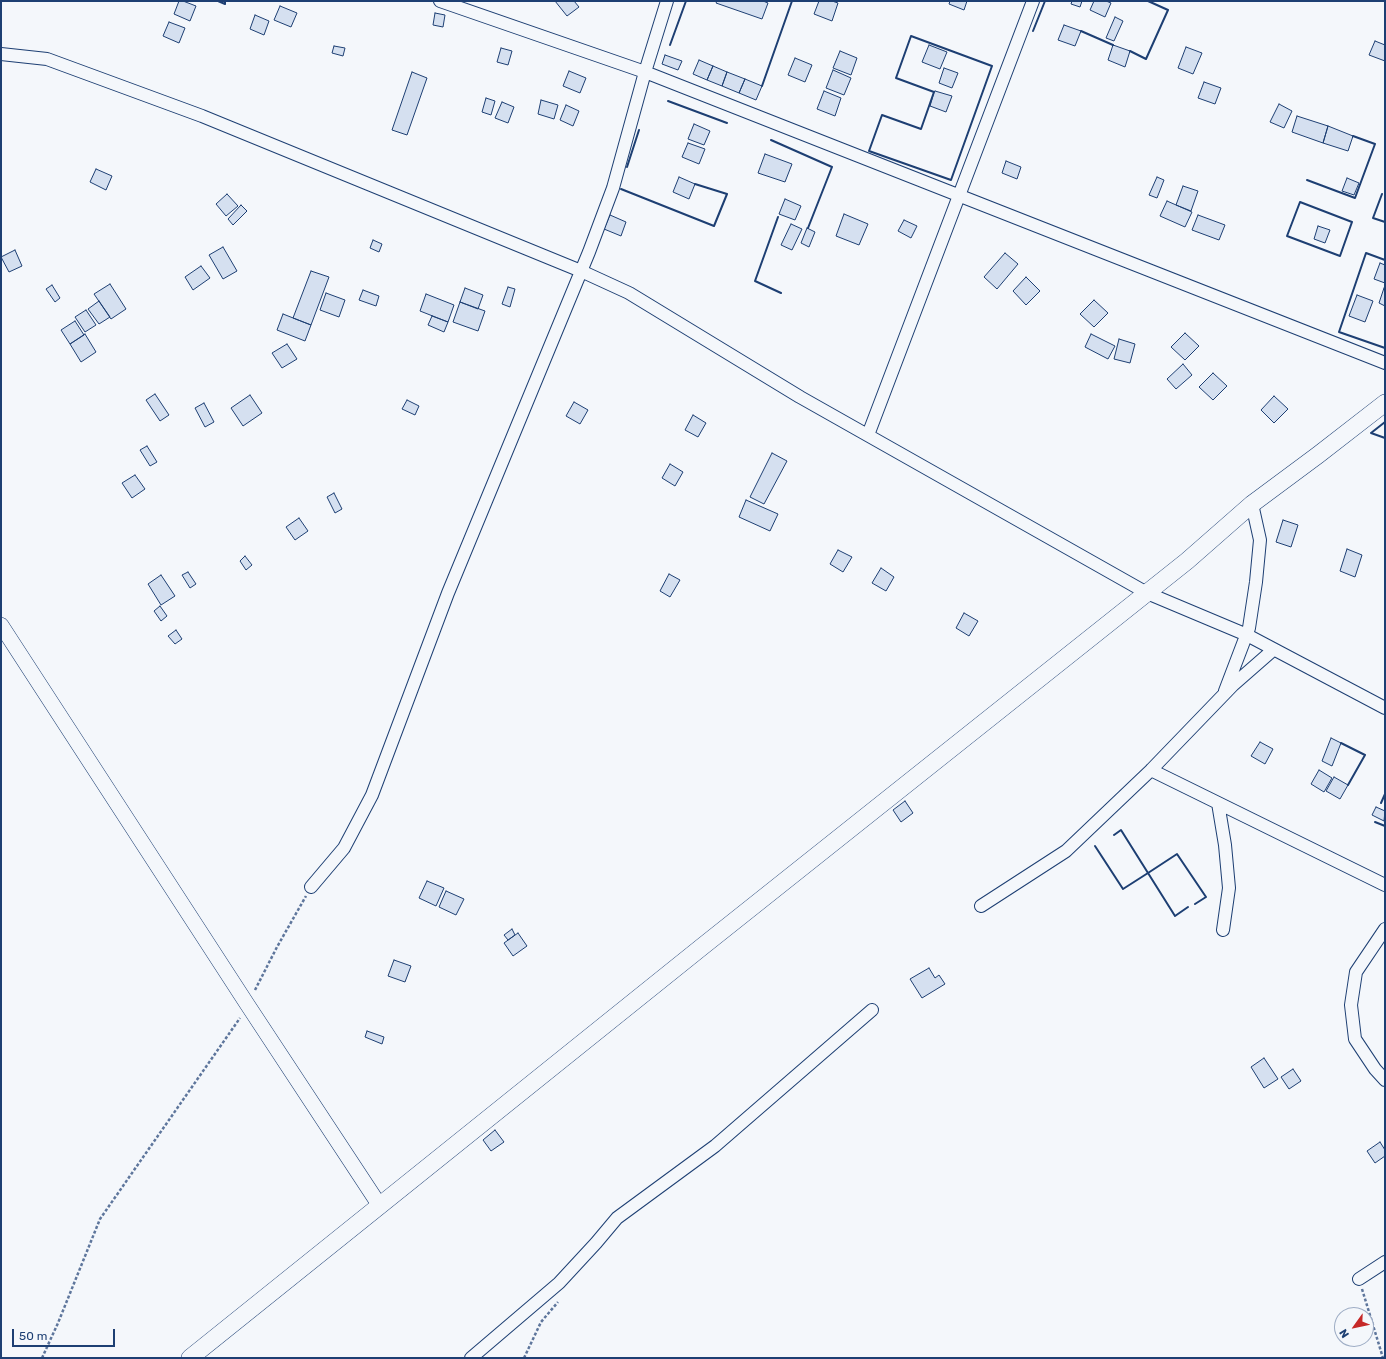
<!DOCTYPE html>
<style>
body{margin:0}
#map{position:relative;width:1386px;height:1359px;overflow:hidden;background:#f4f7fb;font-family:Rubik,sans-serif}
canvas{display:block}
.frame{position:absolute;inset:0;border:2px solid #1d3f73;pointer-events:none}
.north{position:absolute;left:1334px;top:1307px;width:40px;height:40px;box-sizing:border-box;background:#f4f7fb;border:1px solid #9eadc5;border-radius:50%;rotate:237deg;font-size:11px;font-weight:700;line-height:16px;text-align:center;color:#1d3f73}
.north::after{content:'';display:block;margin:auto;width:14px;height:18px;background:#c62828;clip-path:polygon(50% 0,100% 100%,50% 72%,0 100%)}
.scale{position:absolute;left:12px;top:1329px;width:103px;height:18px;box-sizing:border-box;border:2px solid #1d3f73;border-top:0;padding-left:5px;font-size:12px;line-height:14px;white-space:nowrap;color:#1d3f73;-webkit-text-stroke:3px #f4f7fb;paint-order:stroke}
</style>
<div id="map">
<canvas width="1386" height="1359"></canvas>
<div class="frame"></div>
<div class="north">N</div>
<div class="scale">50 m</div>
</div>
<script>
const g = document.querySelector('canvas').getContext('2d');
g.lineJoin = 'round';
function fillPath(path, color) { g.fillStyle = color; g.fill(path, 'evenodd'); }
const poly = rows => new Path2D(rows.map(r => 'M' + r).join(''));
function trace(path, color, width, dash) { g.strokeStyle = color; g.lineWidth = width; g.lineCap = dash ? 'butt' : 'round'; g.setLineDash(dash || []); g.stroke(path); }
const building = poly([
 [179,1,183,1,196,6,190,21,174,14,179,1],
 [555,1,574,1,579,7,567,16,555,1],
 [717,1,763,1,768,3,762,19,716,3,717,1],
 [819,1,832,1,838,3,832,21,814,14,819,1],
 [950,1,967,1,964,10,949,4,950,1],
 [1072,1,1082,1,1080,7,1071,4,1072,1],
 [1094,1,1106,1,1111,3,1105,17,1090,10,1094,1],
 [280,6,297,13,291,27,274,20,280,6],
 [435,13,445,15,443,27,433,25,435,13],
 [255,15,269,21,264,35,250,29,255,15],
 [1115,17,1123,21,1114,41,1106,38,1115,17],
 [169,22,185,28,179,43,163,36,169,22],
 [1064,25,1081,31,1075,46,1058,40,1064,25],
 [1375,41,1385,45,1385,61,1369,55,1375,41],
 [929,45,947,52,940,69,922,62,929,45],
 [1113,45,1130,51,1125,67,1108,60,1113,45],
 [334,46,345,48,343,56,332,53,334,46],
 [1186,47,1202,53,1193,74,1178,68,1186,47],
 [501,48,512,51,508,65,497,62,501,48],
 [840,51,857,58,851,75,833,68,840,51],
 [665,55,682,61,678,70,662,64,665,55],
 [795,58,812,65,805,82,788,75,795,58],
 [699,60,713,66,707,80,693,74,699,60],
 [713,66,727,72,722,86,707,80,713,66],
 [944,68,958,73,952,88,939,83,944,68],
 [833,70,851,78,844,95,826,88,833,70],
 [569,71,586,78,580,93,563,86,569,71],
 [412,72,427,78,407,135,392,130,412,72],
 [727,72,745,79,739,93,722,86,727,72],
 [745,79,762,86,756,100,739,93,745,79],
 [1204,82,1221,88,1215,104,1198,98,1204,82],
 [824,91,841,98,835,116,817,109,824,91],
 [935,91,952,96,946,112,930,106,934,92,935,91],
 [486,98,495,101,491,115,482,112,486,98],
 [541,100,558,105,554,119,538,114,541,100],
 [502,102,514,107,508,123,495,118,502,102],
 [1279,104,1292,111,1284,128,1270,122,1279,104],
 [566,105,579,111,573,126,560,120,566,105],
 [1297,116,1328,126,1323,143,1292,132,1297,116],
 [694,124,710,131,704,145,688,139,694,124],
 [1328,126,1353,136,1348,151,1323,143,1328,126],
 [688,143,705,149,699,164,682,157,688,143],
 [765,154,792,164,785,182,758,173,765,154],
 [1006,161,1021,167,1017,179,1002,173,1006,161],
 [96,169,112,176,106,190,90,182,96,169],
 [679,177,695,184,689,199,673,192,679,177],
 [1157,177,1164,180,1157,198,1149,195,1157,177],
 [1347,178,1359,183,1354,195,1342,191,1347,178],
 [1183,186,1198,191,1191,211,1176,205,1183,186],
 [227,194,238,206,226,216,216,204,227,194],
 [785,199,801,206,795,220,779,214,785,199],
 [1167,201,1192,212,1185,227,1160,216,1167,201],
 [241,205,247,211,233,225,228,219,241,205],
 [844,214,868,224,859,245,836,236,844,214],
 [610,215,626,222,621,236,604,229,610,215],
 [1198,215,1225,225,1219,240,1192,230,1198,215],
 [904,220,917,226,911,238,898,231,904,220],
 [791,224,802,229,792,250,781,245,791,224],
 [1318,226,1330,230,1325,243,1314,239,1318,226],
 [807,228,815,232,809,247,801,243,807,228],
 [373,240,382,244,379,252,370,248,373,240],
 [223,247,237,271,223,279,209,255,223,247],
 [15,250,22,266,9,272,1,257,15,250],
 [1005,253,1018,264,997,289,984,277,1005,253],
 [1380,263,1385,265,1385,283,1374,279,1380,263],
 [201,266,210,278,193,290,185,277,201,266],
 [311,271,329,277,311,325,293,318,311,271],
 [1026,277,1040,291,1026,305,1013,291,1026,277],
 [110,284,126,309,111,319,94,294,110,284],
 [52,285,60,298,55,302,46,289,52,285],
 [508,287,515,289,510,307,502,304,508,287],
 [465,288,483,295,478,309,460,302,465,288],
 [1384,288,1385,288,1385,306,1379,303,1384,288],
 [363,290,379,296,376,306,359,300,363,290],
 [326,293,345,300,339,317,320,310,326,293],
 [426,294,454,305,448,322,420,311,426,294],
 [1357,295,1373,301,1365,322,1349,316,1357,295],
 [1094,300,1108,313,1094,327,1080,314,1094,300],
 [99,301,110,317,99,324,88,309,99,301],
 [460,302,485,311,478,331,453,322,460,302],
 [86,310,96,325,85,332,75,317,86,310],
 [283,314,311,325,305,341,277,330,283,314],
 [432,316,448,322,444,332,428,325,432,316],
 [75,321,84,335,70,344,61,330,75,321],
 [1185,333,1199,346,1185,360,1171,347,1185,333],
 [85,334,96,352,81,362,70,344,85,334],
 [1091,334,1115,346,1108,359,1085,347,1091,334],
 [1119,339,1135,344,1130,363,1114,359,1119,339],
 [287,344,297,359,282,368,272,353,287,344],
 [1183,364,1192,375,1176,389,1167,379,1183,364],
 [1213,373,1227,386,1213,400,1199,387,1213,373],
 [155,394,169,415,160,421,146,400,155,394],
 [250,395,262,413,243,426,231,408,250,395],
 [1274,396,1288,409,1274,423,1261,410,1274,396],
 [407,400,419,406,415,415,402,409,407,400],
 [574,402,588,410,580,424,566,416,574,402],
 [204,403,214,422,205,427,195,408,204,403],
 [693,415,706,423,698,437,685,430,693,415],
 [147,446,157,462,150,466,140,450,147,446],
 [772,453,787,461,764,504,750,497,772,453],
 [670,464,683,472,675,486,662,478,670,464],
 [135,475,145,489,132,498,122,483,135,475],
 [334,493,342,509,335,513,327,497,334,493],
 [746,500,778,514,770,531,739,517,746,500],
 [299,518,308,531,295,540,286,527,299,518],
 [1283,520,1298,525,1291,547,1276,542,1283,520],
 [1347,549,1362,555,1355,577,1340,571,1347,549],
 [838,550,852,557,843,572,830,564,838,550],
 [245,556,252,565,246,570,240,561,245,556],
 [881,568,894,577,886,591,872,583,881,568],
 [188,572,196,584,190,588,182,575,188,572],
 [669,574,680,580,670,597,660,591,669,574],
 [161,575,175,596,161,605,148,584,161,575],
 [160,606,167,616,161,621,154,611,160,606],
 [964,613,978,621,969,636,956,628,964,613],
 [176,630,182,639,175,644,168,636,176,630],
 [1331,738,1341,743,1332,766,1322,761,1331,738],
 [1260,742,1273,749,1265,764,1251,756,1260,742],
 [1319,770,1332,778,1324,792,1311,784,1319,770],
 [1334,777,1348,785,1340,799,1326,791,1334,777],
 [905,801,913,813,901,822,893,810,905,801],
 [1376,807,1385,811,1384,821,1372,815,1376,807],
 [427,881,444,888,436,906,419,898,427,881],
 [446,891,464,899,456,915,439,907,446,891],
 [512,929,515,935,508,940,504,935,512,929],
 [518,933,527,946,513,956,504,943,518,933],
 [394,960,411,966,405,982,388,976,394,960],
 [929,968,935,978,939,975,945,984,922,998,910,979,929,968],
 [367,1031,384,1037,382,1044,365,1037,367,1031],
 [1264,1058,1278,1079,1264,1088,1251,1067,1264,1058],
 [1293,1069,1301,1081,1289,1089,1281,1077,1293,1069],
 [495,1130,504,1142,491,1151,483,1140,495,1130],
 [1380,1142,1385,1150,1385,1156,1375,1163,1367,1151,1380,1142]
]);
fillPath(building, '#d5e0f0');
trace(building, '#1d3f73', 1);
const minor = poly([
 [440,1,645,72,1385,363],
 [1,54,47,59,202,116,581,271,629,293,800,397,1147,593,1247,635,1385,708],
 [868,435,1033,1],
 [1225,691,1249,628,1256,582,1260,540,1252,504],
 [1151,770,1385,885],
 [1218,803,1225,845,1229,888,1223,930],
 [311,887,344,848,372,795,448,593,589,252,613,188,645,72,667,1],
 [981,906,1066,851,1151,770,1233,685,1273,650],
 [1385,929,1356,972,1351,1005,1355,1039,1375,1069,1385,1080],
 [1359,1279,1385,1262],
 [471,1358,559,1283,596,1243,617,1218,715,1146,872,1010]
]);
const tertiary = poly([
 [1,625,247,1004,380,1206]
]);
const secondary = poly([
 [190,1358,703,946,1187,561,1252,504,1318,455,1385,403]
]);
trace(minor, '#1d3f73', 14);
trace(tertiary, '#1d3f73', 16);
trace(secondary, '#1d3f73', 18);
trace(poly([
 [255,990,277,947,306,896],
 [1362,1289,1383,1358],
 [42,1358,58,1323,100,1219,240,1018],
 [524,1358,541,1322,558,1302]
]), '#5e769c', 2.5, [3, 2]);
trace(minor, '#f4f7fb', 12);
trace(tertiary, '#f4f7fb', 15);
trace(secondary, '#f4f7fb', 17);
trace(poly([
 [218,1,225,4,225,1],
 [1033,31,1045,1],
 [1081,31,1113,45],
 [911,36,992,66,951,180,869,151,882,115,921,129,934,92,896,78,911,36],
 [670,45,686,1],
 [1130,51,1146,59,1168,10,1148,1],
 [762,86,792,1],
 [668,101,727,123],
 [771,140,832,167,808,228],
 [627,167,639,130],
 [1307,180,1355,198,1375,144,1353,136],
 [621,189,714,226,727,194,695,184],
 [1382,194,1373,218,1385,222],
 [1300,202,1352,222,1340,256,1287,236,1300,202],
 [778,217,755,281,781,293],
 [1385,260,1366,253,1339,332,1385,348],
 [1385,422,1371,433,1385,438],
 [1341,743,1365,755,1348,785],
 [1381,803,1385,794],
 [1375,822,1385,826],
 [1114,835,1121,830,1148,873,1177,854,1206,897,1195,904],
 [1095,846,1123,889,1148,873,1175,916,1188,907]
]), '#1d3f73', 2);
</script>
